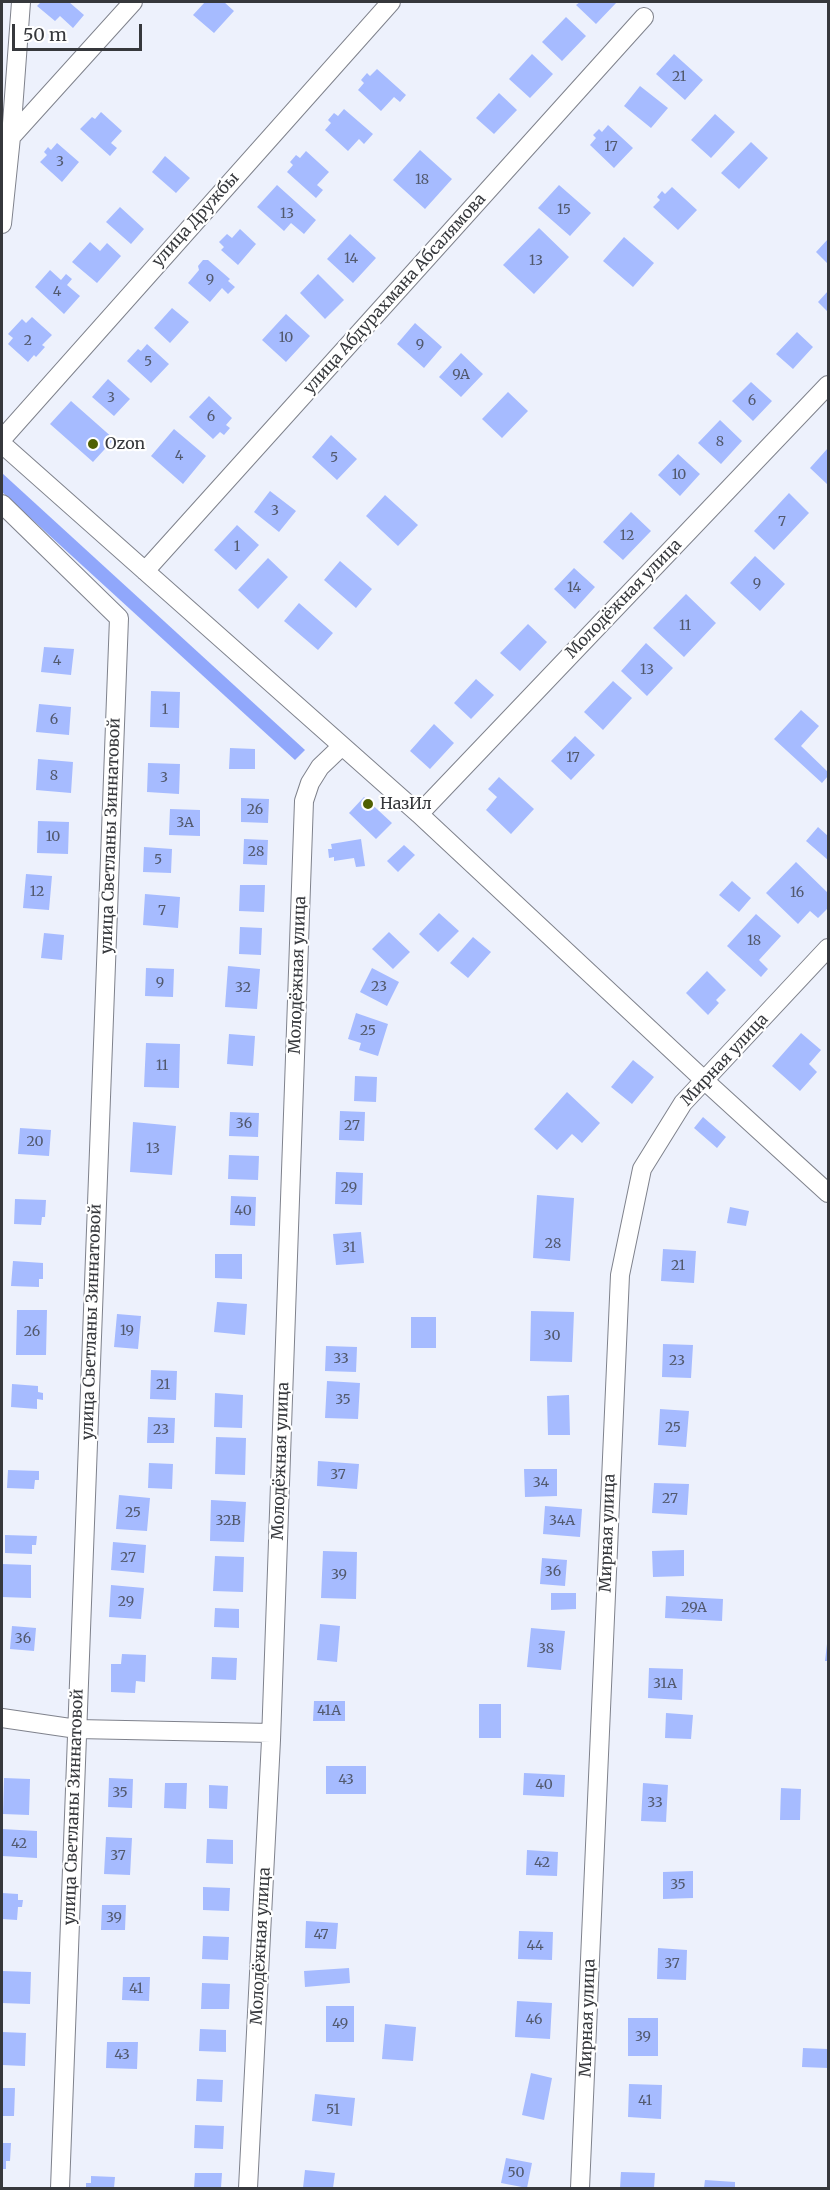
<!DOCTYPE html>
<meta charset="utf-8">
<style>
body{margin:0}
#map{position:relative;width:830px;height:2190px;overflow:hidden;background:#edf1fc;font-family:Merriweather,serif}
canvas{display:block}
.frame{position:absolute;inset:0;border:3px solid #36383c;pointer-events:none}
.scale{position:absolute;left:12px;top:24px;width:130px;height:27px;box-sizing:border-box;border:3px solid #36383c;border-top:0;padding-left:8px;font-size:18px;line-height:21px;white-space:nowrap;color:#36383c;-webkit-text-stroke:4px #fff;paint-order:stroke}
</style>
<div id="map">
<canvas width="830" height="2190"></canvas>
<div class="frame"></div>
<div class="scale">50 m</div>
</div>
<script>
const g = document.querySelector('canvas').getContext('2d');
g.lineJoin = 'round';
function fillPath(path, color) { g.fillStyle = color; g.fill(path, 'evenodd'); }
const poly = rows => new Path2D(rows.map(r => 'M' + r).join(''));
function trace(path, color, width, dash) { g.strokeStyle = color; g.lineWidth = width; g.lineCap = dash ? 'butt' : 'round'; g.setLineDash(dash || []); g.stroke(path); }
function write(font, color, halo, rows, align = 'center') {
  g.font = font + ' Merriweather,serif'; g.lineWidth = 4.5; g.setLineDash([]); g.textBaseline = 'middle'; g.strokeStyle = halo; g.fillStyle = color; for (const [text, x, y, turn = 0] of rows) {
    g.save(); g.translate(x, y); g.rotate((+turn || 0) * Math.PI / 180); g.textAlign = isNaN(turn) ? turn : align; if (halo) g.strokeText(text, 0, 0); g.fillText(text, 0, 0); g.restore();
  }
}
fillPath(poly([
 [2,473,305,750,295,760,2,492]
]), '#90a7fb');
fillPath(poly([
 [41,2,69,2,84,15,73,28,60,16,55,21,37,6],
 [205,2,209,3,224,2,234,11,214,33,193,15],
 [580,2,617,2,596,24,576,5],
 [566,17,586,36,562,61,542,42],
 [532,54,553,74,530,98,509,79],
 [674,54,703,80,685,100,656,74],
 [377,69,406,95,400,102,394,97,381,111,358,90,364,83,361,80,367,73,370,76],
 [640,86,668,108,651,128,624,106],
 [499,93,517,110,494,134,476,118],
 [344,109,373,134,364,144,359,139,348,151,325,130,331,123,328,120,334,113,338,116],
 [101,112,122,131,111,143,117,148,110,156,80,129,92,117,95,119],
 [715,114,735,132,711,158,691,140],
 [608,125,633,148,614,168,590,145,596,138,593,135,599,129,602,132],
 [751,142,768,158,739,189,721,173],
 [57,143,79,162,62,182,40,162,47,155,44,152,48,147,51,150],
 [420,150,452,179,425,209,393,180],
 [306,151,329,172,317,185,323,190,316,198,287,172,293,165,290,162,296,155,300,158],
 [165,156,190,178,176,193,152,172],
 [277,185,316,220,304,234,291,223,284,231,257,207],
 [559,185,591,213,570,236,538,208],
 [672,187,697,210,678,230,653,207,660,200,657,197,662,191,665,194],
 [120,207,144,229,131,244,106,222],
 [539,228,569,257,534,294,503,265],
 [240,229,256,244,238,265,221,250,224,247,219,242,227,234,232,238],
 [350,234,376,258,353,283,327,259],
 [624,237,654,263,633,287,603,261],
 [828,239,828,264,816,252],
 [90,242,100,251,107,243,121,256,97,283,72,262],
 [203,260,208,260,230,279,228,281,235,287,228,294,222,288,210,302,188,283,199,270,198,266],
 [50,270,61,280,66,274,72,279,67,285,80,296,64,314,35,287],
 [318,274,344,300,325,319,300,293],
 [828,291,828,312,818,302],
 [172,308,189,322,170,343,154,328],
 [286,314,310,336,286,362,262,340],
 [32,317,52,335,42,345,45,347,36,357,34,355,28,362,8,344,13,338,8,334,22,319,26,323],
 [415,323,442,347,424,368,397,344],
 [797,332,813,347,793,369,776,354],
 [147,344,169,364,151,383,127,361,138,349,141,351],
 [461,353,483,374,461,397,439,377],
 [108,379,130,399,114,416,92,397],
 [751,382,772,401,753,421,732,401],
 [508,392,528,411,502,438,482,419],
 [209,396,232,418,226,425,230,428,224,435,220,432,213,439,189,417],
 [71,401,114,439,93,462,50,424],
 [720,420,742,441,721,464,698,443],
 [174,429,206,456,183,484,151,456],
 [331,435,357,459,337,480,312,457],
 [828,448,828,485,810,468],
 [678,454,700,474,680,496,658,475],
 [270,491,296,511,279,532,254,512],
 [789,493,809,513,774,550,754,531],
 [385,495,418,525,398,546,366,516],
 [631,512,651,531,623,560,603,542],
 [237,525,259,545,236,570,214,550],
 [755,556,785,584,760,611,730,583],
 [268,558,288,577,258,609,238,590],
 [340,561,372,589,356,608,324,580],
 [574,568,595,587,575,609,554,589],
 [686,594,716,623,684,657,653,628],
 [299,603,333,633,318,650,284,621],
 [528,624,547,642,520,671,500,653],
 [646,643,673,668,647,696,621,671],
 [44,647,74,649,71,675,41,672],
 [476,679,494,695,471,719,454,703],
 [613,681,632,698,603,730,584,712],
 [151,691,180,692,179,728,150,727],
 [39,704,71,707,69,735,36,732],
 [801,710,819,726,801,746,828,772,828,776,822,783,774,739],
 [434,724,454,743,430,769,410,751],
 [575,736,595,755,571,780,551,761],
 [230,748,255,749,255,769,229,769],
 [38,759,73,762,71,793,36,790],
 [148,763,180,764,179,794,147,792],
 [499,777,534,809,511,834,486,810,497,797,488,789],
 [364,797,392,823,376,839,349,813],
 [241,798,269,799,268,823,241,822],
 [170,809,200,810,200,836,169,835],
 [38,821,69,822,68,854,37,853],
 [818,827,828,836,828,860,806,841],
 [244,839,268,840,267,865,243,864],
 [361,839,365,866,356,867,354,858,334,861,334,857,329,858,328,849,332,849,331,844],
 [404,845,415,855,398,872,387,861],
 [144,847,172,849,171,873,143,872],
 [796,862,828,893,828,908,818,918,810,911,798,924,766,893],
 [26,874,52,876,49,910,23,908],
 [732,881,751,898,739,912,719,895],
 [240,885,265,885,264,912,239,911],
 [145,894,180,897,178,928,143,925],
 [439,913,459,931,438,952,419,934],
 [756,914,781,936,759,960,768,969,761,977,727,946],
 [240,927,262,928,261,955,239,954],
 [389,932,410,952,393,969,372,949],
 [44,933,64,935,62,960,41,958],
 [473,937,491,952,468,978,450,963],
 [228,966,260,969,257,1009,225,1007],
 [146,968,174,969,173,997,145,996],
 [372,968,399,982,387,1006,360,992],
 [707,971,726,990,716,1000,719,1003,708,1015,686,993],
 [356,1013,388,1024,378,1056,359,1050,361,1043,348,1039],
 [801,1033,821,1050,809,1064,817,1072,800,1091,772,1066],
 [229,1034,255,1036,253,1066,227,1064],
 [146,1043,180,1044,179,1088,144,1087],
 [633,1060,654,1077,632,1104,611,1087],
 [355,1076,377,1077,376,1102,354,1101],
 [567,1092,600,1123,582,1143,572,1134,557,1150,534,1129],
 [340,1111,365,1112,364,1141,339,1140],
 [230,1112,259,1113,258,1137,229,1136],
 [703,1117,726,1137,717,1148,694,1128],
 [133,1122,176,1126,172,1175,130,1172],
 [20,1128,51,1130,49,1156,18,1154],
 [229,1155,259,1156,258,1180,228,1179],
 [336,1172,363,1173,362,1205,335,1204],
 [537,1195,574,1198,570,1261,533,1258],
 [231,1196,256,1197,255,1226,230,1225],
 [15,1199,46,1200,45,1217,42,1217,41,1225,14,1224],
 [730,1207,749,1211,746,1226,727,1223],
 [361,1232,364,1263,336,1265,333,1234],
 [663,1249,696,1251,694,1283,661,1281],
 [215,1254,242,1254,242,1279,215,1278],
 [13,1261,43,1263,43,1279,39,1279,39,1287,11,1286],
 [217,1302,247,1304,245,1335,214,1332],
 [17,1310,47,1310,46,1355,16,1355],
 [531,1311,574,1312,572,1362,530,1361],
 [117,1314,141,1316,138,1349,114,1347],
 [411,1317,436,1317,436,1348,411,1348],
 [663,1344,693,1345,691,1378,662,1377],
 [326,1346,357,1347,356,1372,325,1371],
 [151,1370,177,1371,176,1400,150,1399],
 [327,1381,360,1383,358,1419,325,1418],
 [12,1384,38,1386,38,1392,43,1393,43,1400,37,1399,37,1409,11,1407],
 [215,1393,243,1395,242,1428,214,1427],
 [569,1395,570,1435,548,1435,547,1396],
 [660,1409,689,1411,686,1447,658,1445],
 [148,1417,175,1418,174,1443,147,1443],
 [216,1437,246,1438,245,1475,215,1474],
 [318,1461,359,1464,357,1489,317,1486],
 [149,1463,173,1464,172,1489,148,1488],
 [524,1469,557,1469,557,1496,525,1497],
 [8,1470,39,1471,39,1480,35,1480,34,1489,7,1488],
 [654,1483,689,1484,687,1515,652,1513],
 [119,1495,150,1498,147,1531,116,1529],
 [211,1500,246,1502,244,1542,210,1541],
 [545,1506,582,1509,580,1537,543,1534],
 [5,1535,37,1536,36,1545,32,1545,32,1554,5,1553],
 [113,1542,146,1545,144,1573,111,1570],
 [684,1550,684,1576,653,1577,652,1551],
 [323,1551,357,1552,356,1599,321,1598],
 [215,1556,244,1557,243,1592,213,1591],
 [542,1558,567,1560,565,1586,540,1584],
 [2,1564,31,1565,31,1598,2,1597],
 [111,1585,144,1588,141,1619,109,1617],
 [551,1593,576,1593,576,1609,551,1610],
 [666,1596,723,1599,722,1621,665,1618],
 [215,1608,239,1609,239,1628,214,1627],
 [320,1624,340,1626,337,1662,317,1660],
 [12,1626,36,1628,34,1651,10,1649],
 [531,1628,565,1631,561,1670,527,1667],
 [827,1644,828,1644,828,1661,825,1661],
 [122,1654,146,1655,145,1682,136,1681,135,1693,111,1692,111,1664,121,1664],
 [212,1657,237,1658,236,1680,211,1679],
 [649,1668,683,1669,682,1700,648,1698],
 [314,1701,345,1701,345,1721,313,1721],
 [479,1704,501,1704,501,1738,479,1738],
 [666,1713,693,1715,691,1739,665,1738],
 [326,1766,366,1766,366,1794,326,1794],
 [524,1773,565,1775,564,1797,523,1795],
 [4,1778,30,1779,29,1815,3,1814],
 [109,1778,133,1779,132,1808,108,1807],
 [165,1783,187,1783,186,1809,164,1808],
 [643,1783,668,1785,666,1822,641,1821],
 [209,1785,228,1786,227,1809,209,1808],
 [781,1788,801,1789,800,1820,780,1820],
 [2,1829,37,1831,37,1858,2,1856],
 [106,1837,132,1838,130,1875,104,1874],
 [207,1839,233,1840,233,1864,206,1863],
 [527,1850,558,1852,557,1876,526,1875],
 [693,1871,693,1898,663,1899,663,1872],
 [203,1887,230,1888,229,1911,203,1910],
 [2,1893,18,1894,18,1900,23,1900,22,1907,18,1907,17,1920,2,1919],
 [102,1905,126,1905,125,1930,101,1930],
 [306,1921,338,1923,336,1949,305,1948],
 [519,1931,553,1932,552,1960,518,1959],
 [203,1936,229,1937,228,1960,202,1959],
 [658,1948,687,1950,686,1980,657,1979],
 [349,1968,350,1983,305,1987,304,1971],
 [2,1971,31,1972,30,2004,2,2003],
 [123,1977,150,1977,149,2001,122,2000],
 [202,1983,230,1984,229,2009,201,2009],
 [517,2001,552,2003,550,2039,515,2037],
 [326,2006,354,2006,354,2042,326,2042],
 [628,2018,658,2018,658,2056,628,2056],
 [385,2024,416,2027,413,2061,382,2059],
 [200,2029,226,2030,226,2052,199,2051],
 [2,2032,26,2033,25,2066,2,2065],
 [107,2042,138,2042,137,2069,106,2068],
 [803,2048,828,2049,828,2068,802,2067],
 [531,2073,552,2078,544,2120,522,2115],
 [197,2079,223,2080,222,2102,196,2101],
 [629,2084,662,2085,661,2119,628,2117],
 [2,2088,15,2088,14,2116,2,2116],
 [315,2094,355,2098,352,2126,312,2121],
 [195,2125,224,2126,223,2149,194,2148],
 [2,2143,11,2143,10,2161,6,2161,6,2169,2,2169],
 [506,2158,532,2163,527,2188,501,2183],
 [305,2170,335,2173,333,2188,303,2188],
 [621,2172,655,2173,654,2188,620,2188],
 [195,2173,222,2173,221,2188,194,2188],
 [91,2176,115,2177,114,2188,86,2188,86,2183,91,2183],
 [705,2180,735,2182,735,2188,704,2188]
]), '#a6bbff');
const minor = poly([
 [11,137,133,2],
 [2,224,11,137,21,2],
 [2,439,391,2],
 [2,444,419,814,704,1080,828,1193],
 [2,504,119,618,60,2188],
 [145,571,644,17],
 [419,814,828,385],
 [2,1718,77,1729,271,1733],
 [248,2188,271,1740,304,801,310,783,320,767,342,746],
 [580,2188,620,1275,642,1169,683,1103,828,948]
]);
trace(minor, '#7f828c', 20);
trace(minor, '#fff', 18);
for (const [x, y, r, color] of [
 [93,444,6,"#4f6004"],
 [368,804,6,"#4f6004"]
]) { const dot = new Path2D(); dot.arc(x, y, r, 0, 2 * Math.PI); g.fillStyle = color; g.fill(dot); trace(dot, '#fff', 2); }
write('14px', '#52596d', null, [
 ["21",679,77],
 ["17",611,147],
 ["3",60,162],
 ["18",422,180],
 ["15",564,210],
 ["13",287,214],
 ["14",351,259],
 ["13",536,261],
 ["9",210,280],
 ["4",57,292],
 ["10",286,338],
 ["2",28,341],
 ["9",420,345],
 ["5",148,362],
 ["9А",461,375],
 ["3",111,398],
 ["6",752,401],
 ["6",211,417],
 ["8",720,442],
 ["4",179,456],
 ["5",334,458],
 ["10",679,475],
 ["3",275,511],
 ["7",782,522],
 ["12",627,536],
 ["1",237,547],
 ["9",757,584],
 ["14",574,588],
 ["11",685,626],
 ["4",57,661],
 ["13",647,670],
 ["1",165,710],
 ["6",54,720],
 ["17",573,758],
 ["8",54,776],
 ["3",164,778],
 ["26",255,810],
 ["3А",185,823],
 ["10",53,837],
 ["28",256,852],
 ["5",158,860],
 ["12",37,892],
 ["16",797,893],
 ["7",162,911],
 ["18",754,941],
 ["9",160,983],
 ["23",379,987],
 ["32",243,988],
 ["25",368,1031],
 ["11",162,1066],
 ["36",244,1124],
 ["27",352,1126],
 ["20",35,1142],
 ["13",153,1149],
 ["29",349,1188],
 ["40",243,1211],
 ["28",553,1244],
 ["31",349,1248],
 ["21",678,1266],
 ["19",127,1331],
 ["26",32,1332],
 ["30",552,1336],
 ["33",341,1359],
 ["23",677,1361],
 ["21",163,1385],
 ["35",343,1400],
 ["25",673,1428],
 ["23",161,1430],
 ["37",338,1475],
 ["34",541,1483],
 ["27",670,1499],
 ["25",133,1513],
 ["32В",228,1521],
 ["34А",562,1521],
 ["27",128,1558],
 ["36",553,1572],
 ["39",339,1575],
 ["29",126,1602],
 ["29А",694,1608],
 ["36",23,1639],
 ["38",546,1649],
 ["31А",665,1684],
 ["41А",329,1711],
 ["43",346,1780],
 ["40",544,1785],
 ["35",120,1793],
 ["33",655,1803],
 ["42",19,1844],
 ["37",118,1856],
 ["42",542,1863],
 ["35",678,1885],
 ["39",114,1918],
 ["47",321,1935],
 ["44",535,1946],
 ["37",672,1964],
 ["41",136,1989],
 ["46",534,2020],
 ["49",340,2024],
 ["39",643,2037],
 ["43",122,2055],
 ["41",645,2101],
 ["51",333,2110],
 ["50",516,2173]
]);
write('16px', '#36383c', '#fff', [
 ["улица Дружбы",196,220,-48],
 ["улица Абдурахмана Абсалямова",395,294,-48],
 ["Молодёжная улица",624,599,-46],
 ["улица Светланы Зиннатовой",111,836,-88],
 ["Молодёжная улица",298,975,-88],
 ["Мирная улица",725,1060,-47],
 ["улица Светланы Зиннатовой",92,1322,-88],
 ["Молодёжная улица",281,1461,-88],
 ["Мирная улица",608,1533,-88],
 ["улица Светланы Зиннатовой",74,1807,-88],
 ["Молодёжная улица",261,1946,-87],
 ["Мирная улица",588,2018,-88]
]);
write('16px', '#36383c', '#fff', [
 ["Ozon",105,444],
 ["НазИл",380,804]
], 'left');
</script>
